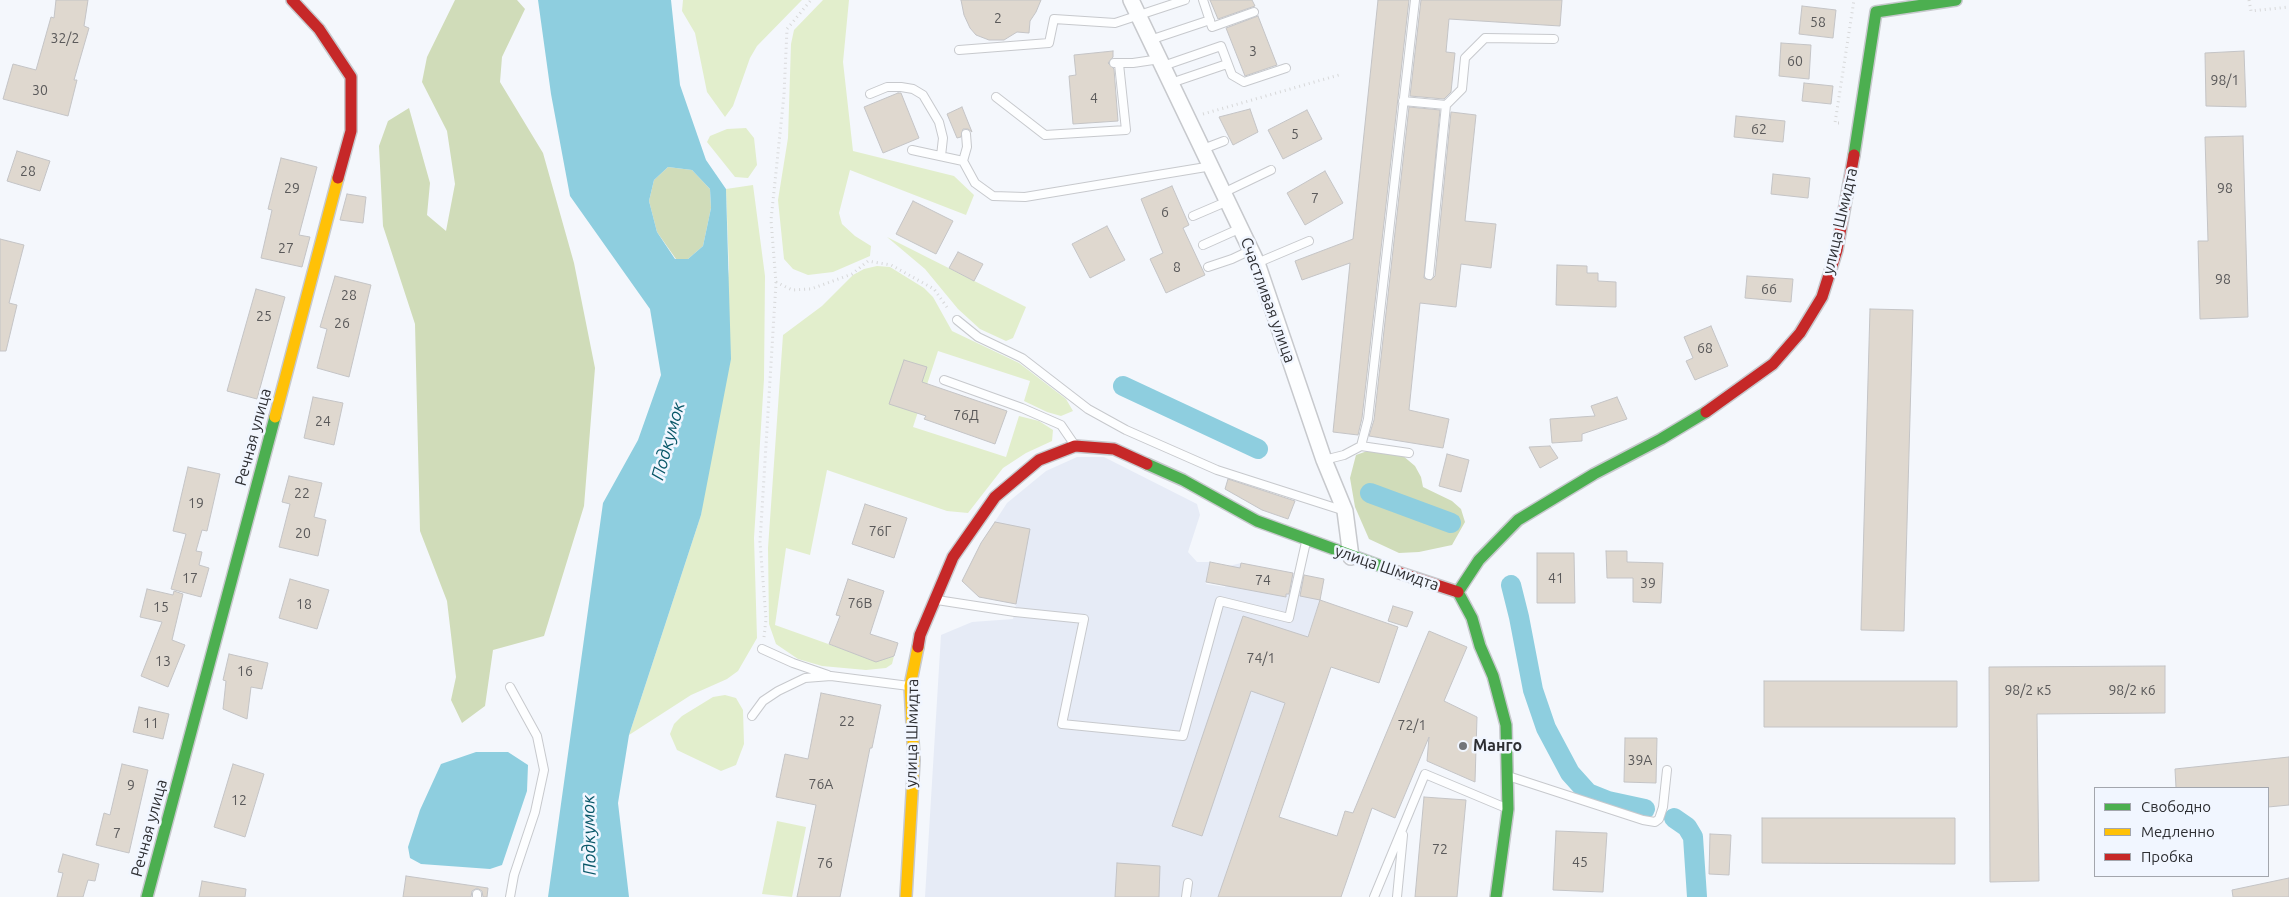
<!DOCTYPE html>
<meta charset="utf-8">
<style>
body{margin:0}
#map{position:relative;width:2289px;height:897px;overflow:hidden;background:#f4f7fc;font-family:Ubuntu,sans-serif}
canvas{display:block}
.legend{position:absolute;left:2094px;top:787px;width:175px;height:90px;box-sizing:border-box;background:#f1f6ff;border:1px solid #a3a6ad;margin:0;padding:6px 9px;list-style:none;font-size:15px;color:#2e2f33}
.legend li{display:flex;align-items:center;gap:10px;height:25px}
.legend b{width:25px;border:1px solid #a3a6ad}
</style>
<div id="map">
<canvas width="2289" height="897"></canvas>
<ul class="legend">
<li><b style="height:6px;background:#4caf50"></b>Свободно</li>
<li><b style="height:6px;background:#ffc107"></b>Медленно</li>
<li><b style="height:6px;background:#c62828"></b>Пробка</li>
</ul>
</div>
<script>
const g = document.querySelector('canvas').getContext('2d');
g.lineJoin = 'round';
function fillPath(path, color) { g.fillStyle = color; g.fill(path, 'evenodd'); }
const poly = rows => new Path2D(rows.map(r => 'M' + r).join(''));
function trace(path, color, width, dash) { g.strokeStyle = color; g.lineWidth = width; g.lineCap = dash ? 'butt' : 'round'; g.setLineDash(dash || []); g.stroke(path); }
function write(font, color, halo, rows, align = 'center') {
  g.font = font + ' Ubuntu,sans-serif'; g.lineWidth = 5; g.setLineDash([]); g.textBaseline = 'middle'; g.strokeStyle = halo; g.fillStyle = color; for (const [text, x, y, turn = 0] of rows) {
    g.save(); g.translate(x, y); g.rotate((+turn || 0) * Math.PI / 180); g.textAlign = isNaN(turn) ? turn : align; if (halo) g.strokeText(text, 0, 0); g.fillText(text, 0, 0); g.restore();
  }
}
fillPath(poly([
 [1077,457,1104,457,1197,504,1200,515,1188,552,1197,562,1210,562,1206,584,1225,587,1229,566,1241,563,1324,579,1320,600,1218,897,925,897,941,635,972,622,1013,619,1016,604,979,597,962,581,981,543,1007,503,1046,471]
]), '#e6ebf6');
fillPath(poly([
 [683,0,802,0,757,46,750,58,733,106,725,117,707,92,695,33,682,11],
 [823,0,849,0,843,62,853,151,954,176,974,195,966,215,850,170,839,213,842,224,855,236,871,246,870,256,833,272,808,275,793,269,784,259,778,200,788,138,791,44,794,30],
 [746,128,754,138,757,165,748,178,735,177,707,142,710,136,727,129],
 [753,185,765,276,764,379,754,538,757,638,738,671,727,679,691,695,629,735,701,515,729,269,726,189],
 [887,237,1026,307,1013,338,1006,341,980,329,958,309,925,269],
 [877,266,890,267,924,288,933,297,952,331,1019,363,1066,399,1073,411,1061,416,1047,412,1024,401,1030,381,938,351,913,427,1006,457,1019,416,1039,421,1053,430,1052,441,1026,453,1003,468,968,513,947,511,827,470,810,555,786,548,775,625,876,661,894,656,892,664,886,668,866,670,822,666,798,659,776,644,769,624,768,548,783,335,822,306,853,275,864,269],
 [725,695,736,698,743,710,744,744,736,765,721,771,677,750,670,734,674,724,682,716,713,697],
 [777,821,806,827,792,897,762,894]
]), '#e2eecc');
fillPath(poly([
 [455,0,517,0,525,9,502,57,500,82,543,153,574,263,595,368,584,506,544,636,493,650,485,706,462,723,451,700,456,677,447,601,420,531,415,324,383,226,379,146,388,121,409,108,430,183,427,215,446,231,455,184,447,131,422,82,427,57],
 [668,167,692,170,710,189,711,208,703,246,688,259,676,259,657,232,649,201,654,180],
 [1373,449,1402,455,1415,466,1421,477,1423,487,1452,501,1461,509,1465,522,1452,545,1419,552,1399,553,1369,539,1355,507,1350,478,1356,455]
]), '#d0dcb9');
fillPath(poly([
 [538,0,671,0,680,85,706,160,726,189,731,359,701,515,629,735,618,803,629,897,548,897,603,503,638,440,661,375,650,309,570,196,551,94],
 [668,167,692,170,710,189,711,208,703,246,688,259,675,259,657,232,649,201,654,180],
 [476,752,508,752,528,765,527,791,502,865,490,869,421,864,410,858,408,847,420,810,441,764]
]), '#8ecedf');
trace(poly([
 [1123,386,1258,449],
 [1370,493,1451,523],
 [1511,585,1519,617,1533,690,1546,728,1570,773,1588,793,1608,801,1645,809],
 [1674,818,1687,827,1693,837,1697,897]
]), '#8ecedf', 20);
const building = poly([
 [56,0,88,0,84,26,89,28,74,80,77,80,68,116,3,99,13,64,36,70,51,17,54,18,56,0],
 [961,0,1041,0,1036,12,1030,21,1029,33,1017,32,1004,40,989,40,976,35,970,28,964,15,961,0],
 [1210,0,1252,0,1255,6,1218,19,1210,0],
 [1378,0,1409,0,1362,418,1358,435,1333,432,1350,263,1302,280,1295,261,1353,239,1378,0],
 [1421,0,1562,0,1560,26,1449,19,1446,52,1455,53,1451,92,1444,99,1410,96,1421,0],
 [1802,6,1836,10,1833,38,1799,34,1802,6],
 [1258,16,1277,65,1245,76,1226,28,1258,16],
 [1781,43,1811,45,1809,79,1779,76,1781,43],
 [1113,51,1113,57,1108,63,1114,69,1118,121,1073,124,1069,76,1076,75,1074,55,1113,51],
 [2244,51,2246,107,2206,106,2205,53,2244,51],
 [1804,83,1833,86,1831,104,1802,101,1804,83],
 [898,93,901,93,919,138,883,153,864,107,898,93],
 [962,107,972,132,968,129,963,129,961,137,957,138,947,114,962,107],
 [1409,107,1440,110,1424,278,1431,280,1435,276,1451,112,1476,115,1465,221,1496,224,1491,268,1461,264,1456,307,1420,303,1409,410,1449,419,1443,448,1369,436,1374,420,1409,107],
 [1250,109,1258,132,1233,145,1219,117,1250,109],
 [1307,110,1322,139,1283,159,1268,130,1307,110],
 [1736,116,1785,121,1783,142,1734,137,1736,116],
 [2243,136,2248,317,2200,319,2198,241,2208,241,2205,137,2243,136],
 [17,151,50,161,40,191,7,181,17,151],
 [281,158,317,167,299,235,310,237,302,267,261,258,272,210,268,209,281,158],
 [1325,171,1343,203,1305,225,1287,193,1325,171],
 [1773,174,1810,178,1808,198,1771,194,1773,174],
 [1172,186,1189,225,1183,228,1205,275,1166,293,1150,259,1163,253,1141,199,1172,186],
 [347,194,366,197,363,223,340,220,347,194],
 [913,201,953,221,936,254,896,234,913,201],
 [1107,226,1125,260,1090,278,1072,244,1107,226],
 [0,239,24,245,9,303,17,305,6,351,0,351,0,239],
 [958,252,983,264,974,281,949,268,958,252],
 [1557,265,1587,266,1587,273,1598,273,1598,281,1616,282,1616,307,1556,305,1557,265],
 [335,276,371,285,349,377,317,368,327,329,320,327,335,276],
 [1747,276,1793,279,1791,302,1745,298,1747,276],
 [256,289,285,297,257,399,227,391,256,289],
 [1870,309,1913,310,1904,631,1861,630,1870,309],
 [1711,326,1728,366,1695,380,1686,361,1693,358,1684,337,1711,326],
 [904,360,927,367,922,382,1007,411,995,444,924,419,926,416,889,404,904,360],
 [313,397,343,403,334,445,304,438,313,397],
 [1617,397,1627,419,1582,434,1582,441,1552,443,1550,419,1595,416,1591,406,1617,397],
 [1550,446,1558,458,1540,468,1529,447,1550,446],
 [1447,454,1469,460,1461,492,1439,486,1447,454],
 [188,467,220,474,207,531,202,530,196,551,202,552,199,565,209,568,201,597,171,589,186,534,173,531,188,467],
 [289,476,322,483,314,517,326,520,318,556,279,547,290,504,282,502,289,476],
 [1228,479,1295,501,1288,519,1262,510,1225,489,1228,479],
 [865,504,907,518,894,558,852,544,865,504],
 [995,522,1030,529,1016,604,979,597,962,581,981,543,995,522],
 [1606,551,1627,551,1627,562,1663,563,1661,603,1633,602,1633,578,1607,578,1606,551],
 [1537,553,1574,553,1575,603,1537,603,1537,553],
 [1210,562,1240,568,1241,563,1293,573,1289,594,1286,594,1286,597,1206,582,1210,562],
 [1304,575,1324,579,1320,600,1300,596,1304,575],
 [290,579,329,590,317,629,279,618,290,579],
 [848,579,884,591,870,634,898,643,894,656,876,662,829,644,840,616,836,615,848,579],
 [147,589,173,595,174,591,183,594,172,640,185,645,168,687,141,676,162,622,140,617,147,589],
 [1320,600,1398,627,1379,683,1331,667,1279,817,1337,836,1345,811,1353,813,1429,631,1467,647,1444,701,1477,717,1475,782,1427,761,1429,737,1395,818,1372,808,1341,897,1218,897,1285,703,1251,691,1202,836,1172,826,1243,616,1308,637,1320,600],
 [1393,606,1413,612,1407,627,1388,621,1393,606],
 [229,654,268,663,262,689,251,687,247,719,223,709,226,681,223,680,229,654],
 [2165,666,2165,713,2037,714,2039,881,1990,882,1989,667,2165,666],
 [1764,681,1957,681,1957,727,1764,727,1764,681],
 [821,693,881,705,872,748,870,748,840,897,797,897,816,805,776,797,785,754,808,759,821,693],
 [139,707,169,714,163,739,133,732,139,707],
 [1625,738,1657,738,1656,783,1624,782,1625,738],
 [2289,757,2289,805,2268,807,2268,788,2176,788,2175,769,2289,757],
 [122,764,148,770,129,853,96,845,104,813,110,815,122,764],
 [233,764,264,774,245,837,214,827,233,764],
 [1424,797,1466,800,1457,897,1415,897,1424,797],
 [1762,818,1955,818,1955,864,1762,863,1762,818],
 [1556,831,1607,833,1603,892,1553,890,1556,831],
 [1710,834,1731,835,1729,875,1709,874,1710,834],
 [63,854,99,864,95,881,88,880,83,897,57,897,63,873,58,872,63,854],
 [1117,863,1160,866,1159,897,1115,897,1117,863],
 [406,876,488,888,487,897,483,897,482,891,477,888,472,891,471,897,403,897,406,876],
 [2289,878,2289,897,2233,897,2232,890,2289,878],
 [202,881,246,889,245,897,199,897,202,881]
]);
fillPath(building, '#dfd8cf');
trace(building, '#c4c4c6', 1);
const lane = poly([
 [1203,0,1212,27,1254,12],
 [1150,40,1210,20],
 [959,50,1049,43,1054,19,1115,23,1185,0],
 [1114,63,1133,63,1160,59],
 [1163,66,1221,46,1232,75,1244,82,1286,68],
 [1171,83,1227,64],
 [870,94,887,87,901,87,913,89,923,95,939,122,943,138,941,156],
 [996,97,1045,135,1126,130,1119,64],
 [1403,101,1446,105,1462,89,1465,58,1485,38,1554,39],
 [1203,149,1224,141],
 [912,150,963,161,975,183,993,196,1025,197,1212,166],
 [963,161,967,147,966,134],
 [1223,193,1271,170],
 [1193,216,1228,201],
 [1203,245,1241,228],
 [1257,263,1309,241],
 [1208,267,1232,259,1251,250],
 [1429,275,1446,105],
 [957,320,978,337,1022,358,1088,409,1126,430,1217,470,1345,511],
 [944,380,1022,408,1061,425,1074,444],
 [1361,446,1409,453],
 [1324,460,1344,455,1361,446,1368,419,1415,0],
 [937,600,1015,612,1084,619,1062,724,1183,736,1220,601,1289,618,1306,542],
 [762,649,793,663,828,675],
 [752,716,763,701,778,691,805,678,831,676,909,686],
 [1508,776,1643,820,1655,822,1659,819,1663,807,1667,770],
 [477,897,477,894],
 [510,897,514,875,535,812,544,770,537,736,510,687],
 [1186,897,1188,883],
 [1374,897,1425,774,1506,808],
 [1397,897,1403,835]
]);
const street = poly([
 [1131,0,1257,263,1324,460,1345,511,1351,557]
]);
const fast = poly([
 [1854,155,1876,12,1956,0],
 [1147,464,1183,480,1257,521,1397,572],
 [1458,592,1479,560,1518,520,1594,474,1661,439,1706,412],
 [1458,592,1472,618,1480,646,1493,676,1506,725,1508,809,1496,897],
 [147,897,275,417]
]);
const slow = poly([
 [275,417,338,178],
 [906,897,914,760,910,686,918,647]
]);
const jam = poly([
 [292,0,319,29,351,77,351,131,338,178],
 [1706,412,1773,364,1800,333,1822,297,1837,250,1854,155],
 [1397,572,1458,592],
 [918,647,920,635,953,557,995,497,1039,460,1075,446,1114,449,1147,464]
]);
trace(lane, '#c7c9cd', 10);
trace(street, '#c7c9cd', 18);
trace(fast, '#c7c9cd', 14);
trace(slow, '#c7c9cd', 14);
trace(jam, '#c7c9cd', 14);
trace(poly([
 [2249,0,2251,11,2289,7],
 [1203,114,1339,75],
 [1839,123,1835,123,1854,0],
 [776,282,792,290,811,289,852,274,868,261,891,265,934,289,949,310],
 [764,637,766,619,760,542,776,283,771,220,784,95,787,29,811,0]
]), '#d7d8d9', 3, [1, 4]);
trace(lane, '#fdfeff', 8);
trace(street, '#fdfeff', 15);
trace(fast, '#4caf50', 11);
trace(slow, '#ffc107', 11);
trace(jam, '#c62828', 11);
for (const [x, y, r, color] of [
 [1463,746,5,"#737579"]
]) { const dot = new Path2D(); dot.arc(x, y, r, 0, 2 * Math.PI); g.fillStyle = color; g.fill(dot); trace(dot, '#f1f6ff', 2); }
write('14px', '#5a595a', null, [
 ["2",998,18],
 ["58",1818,22],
 ["32/2",65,38],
 ["3",1253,51],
 ["60",1795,61],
 ["98/1",2225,80],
 ["30",40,90],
 ["4",1094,98],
 ["62",1759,129],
 ["5",1295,134],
 ["28",28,171],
 ["29",292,188],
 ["98",2225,188],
 ["7",1315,198],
 ["6",1165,212],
 ["27",286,248],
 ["8",1177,267],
 ["98",2223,279],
 ["66",1769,289],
 ["28",349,295],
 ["25",264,316],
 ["26",342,323],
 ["68",1705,348],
 ["76Д",966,415],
 ["24",323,421],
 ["22",302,493],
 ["19",196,503],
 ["76Г",880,531],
 ["20",303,533],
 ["17",190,578],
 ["41",1556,578],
 ["74",1263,580],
 ["39",1648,583],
 ["76В",860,603],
 ["18",304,604],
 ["15",161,607],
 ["74/1",1261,658],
 ["13",163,661],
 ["16",245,671],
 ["98/2 к5",2028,690],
 ["98/2 к6",2132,690],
 ["22",847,721],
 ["11",151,723],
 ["72/1",1412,725],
 ["39А",1640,760],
 ["76А",821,784],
 ["9",131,785],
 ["12",239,800],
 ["7",117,833],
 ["72",1440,849],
 ["45",1580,862],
 ["76",825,863]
]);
write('16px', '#2e2f33', '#f1f6ff', [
 ["улица Шмидта",1840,221,-77],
 ["Счастливая улица",1268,300,70],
 ["Речная улица",253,437,-75],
 ["улица Шмидта",1387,568,19],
 ["улица Шмидта",912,733,-89],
 ["Речная улица",149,828,-75]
]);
write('bold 16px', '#2e2f33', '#f1f6ff', [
 ["Манго",1473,746]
], 'left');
write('italic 18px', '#085768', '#f1f6ff', [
 ["Подкумок",668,441,-74],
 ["Подкумок",589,835,-91]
]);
</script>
